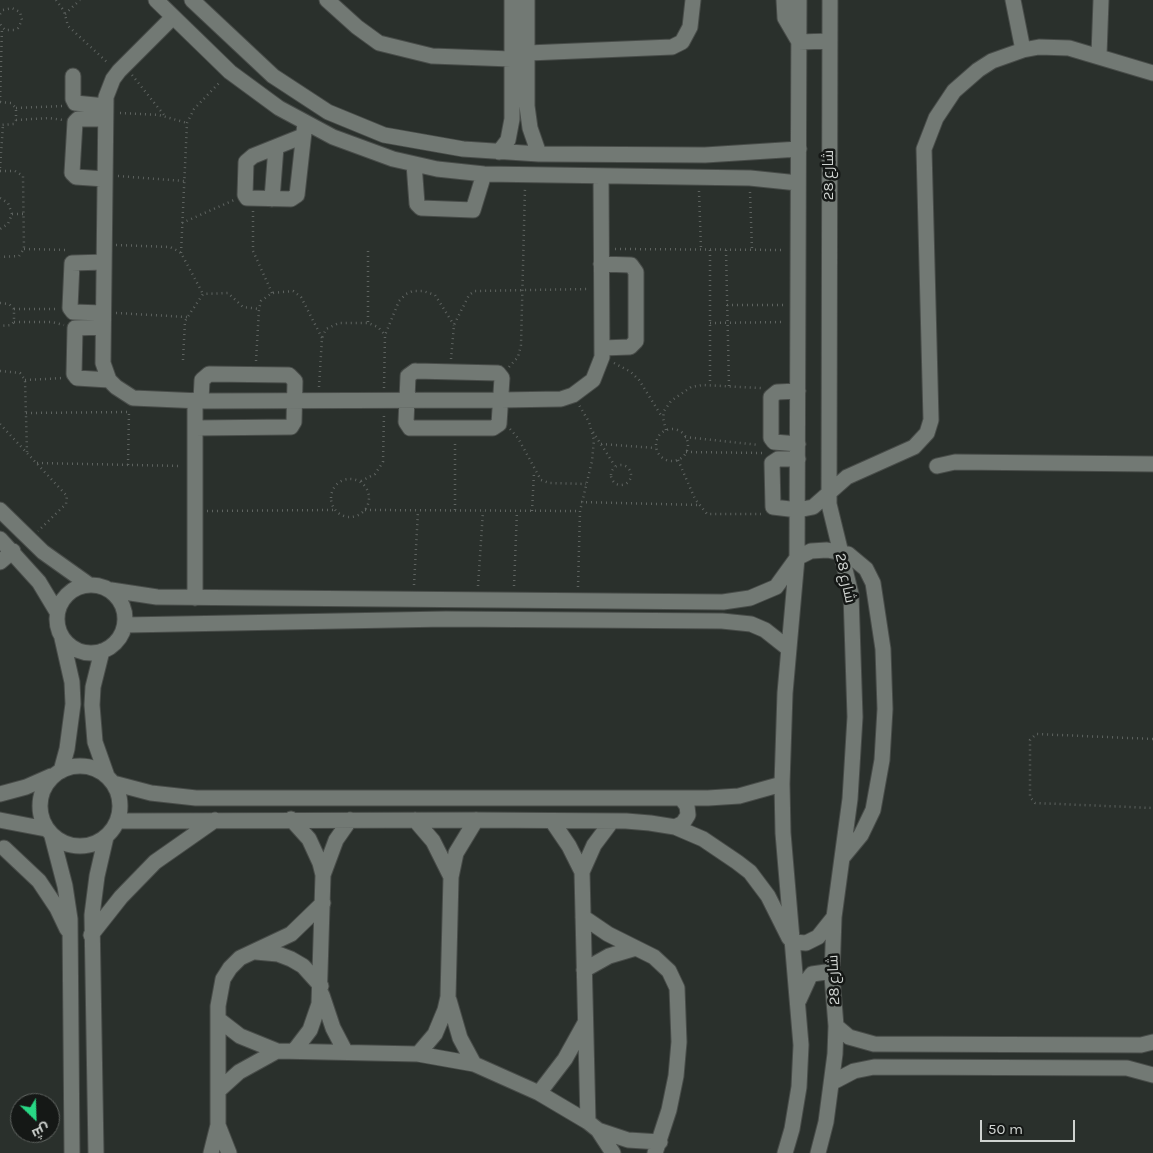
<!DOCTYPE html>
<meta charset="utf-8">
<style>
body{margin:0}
#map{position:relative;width:1153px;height:1153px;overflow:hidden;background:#2a302c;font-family:Karla,Cairo,sans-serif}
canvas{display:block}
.north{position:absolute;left:10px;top:1093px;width:50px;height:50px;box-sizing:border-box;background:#151816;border:1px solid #5f6360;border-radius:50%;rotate:156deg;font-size:14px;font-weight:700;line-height:20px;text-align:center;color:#cfd3d0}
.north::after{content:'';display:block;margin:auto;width:18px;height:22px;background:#28d885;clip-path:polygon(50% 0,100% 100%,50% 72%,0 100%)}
.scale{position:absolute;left:980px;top:1120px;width:95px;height:22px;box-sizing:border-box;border:2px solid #cfd3d0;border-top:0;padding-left:6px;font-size:15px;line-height:18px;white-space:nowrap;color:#cfd3d0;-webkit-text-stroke:4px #151816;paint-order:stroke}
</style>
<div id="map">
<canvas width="1153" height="1153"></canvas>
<div class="north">ش</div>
<div class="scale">50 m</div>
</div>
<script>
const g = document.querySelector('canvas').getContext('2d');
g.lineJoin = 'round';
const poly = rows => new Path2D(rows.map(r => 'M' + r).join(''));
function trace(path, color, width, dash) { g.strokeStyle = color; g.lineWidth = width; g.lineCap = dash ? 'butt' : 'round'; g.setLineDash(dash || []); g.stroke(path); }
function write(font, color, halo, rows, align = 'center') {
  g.font = font + ' Karla,Cairo,sans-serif'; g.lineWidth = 5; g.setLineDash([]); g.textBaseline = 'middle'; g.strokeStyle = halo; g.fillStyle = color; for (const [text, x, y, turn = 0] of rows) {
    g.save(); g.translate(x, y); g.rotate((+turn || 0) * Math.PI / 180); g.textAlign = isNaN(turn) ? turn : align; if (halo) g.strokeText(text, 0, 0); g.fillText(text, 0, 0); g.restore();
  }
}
const minor = poly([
 [156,0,230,72,279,108,333,137,393,159,437,169,484,174,750,178,798,183],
 [192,0,273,76,328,112,384,135,463,149,539,154,705,155,799,149],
 [327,0,357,27,379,43,432,56,511,59],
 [527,0,527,106,530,128,539,154],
 [784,0,785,18,799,42,830,41],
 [1013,0,1023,50],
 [173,17,119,71,113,79,106,97,103,363,109,380,116,387,133,398,201,401,501,400,561,399,573,395,593,380,602,357,601,176],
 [528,53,672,47,682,42,690,27,693,0],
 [1099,55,1101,0],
 [73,76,73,99,75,103,105,106],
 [303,136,253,156,246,162,245,195,247,198,291,199,297,195,305,123],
 [499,152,508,140,512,119,512,0],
 [414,164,417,204,421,208,473,210,484,174],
 [105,179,76,177,72,173,75,122,78,119,105,119],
 [272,199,276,147],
 [601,264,631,265,636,272,636,341,630,347,602,348],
 [103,313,73,312,70,308,72,263,104,262],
 [103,327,75,328,74,374,77,378,109,380],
 [415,371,498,373,502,378,499,424,493,428,410,428,406,422,408,376,415,371],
 [195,428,291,427,294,422,295,381,289,375,209,374,202,380,201,401],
 [798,444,774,442,771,438,771,397,777,392,798,391],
 [798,459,778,459,772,463,773,507,798,510,813,507,847,477,914,447,927,433,931,420,924,149,936,118,954,91,978,70,992,61,1023,50,1039,47,1069,48,1153,73],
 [937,466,955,462,1153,464],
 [0,510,43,552,88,584],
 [0,539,39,582,57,612],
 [0,562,13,551],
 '57 619a34 34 0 1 1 68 0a34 34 0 1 1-68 0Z',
 [111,590,157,597,723,602,750,598,776,587,797,558,811,551,827,550,848,554,866,569,873,583,883,649,885,709,882,760,873,810,861,835,842,858],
 [195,598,195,400],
 [125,625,446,619,722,621,751,624,765,630,789,649],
 [102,651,93,687,92,705,95,742,107,776],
 '40 806a40 40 0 1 1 80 0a40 40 0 1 1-80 0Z',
 [61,771,67,749,73,704,72,682,62,638],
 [113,783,151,793,196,798,708,798,739,796,782,784],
 [0,794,26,787,51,776],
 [291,819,309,839,320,863,323,875],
 [0,820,46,829],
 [415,820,433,841,451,877],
 [117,821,476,820,626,821,650,823,675,827,703,839,737,862,750,872,768,896,789,938,794,942,806,943,818,937,834,917],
 [552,821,569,846,582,872,588,1122],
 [675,827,683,823,688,815,687,806,681,798],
 [52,836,65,886,70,919,72,1153],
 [4,848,39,881,57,908,67,929],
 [582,872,594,845,612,821],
 [583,917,608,934,654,957,669,971,677,988,679,1042,676,1076,669,1110,655,1153],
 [91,935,121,897,155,862,215,820],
 [256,952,278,954,291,959,303,966,321,986],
 [584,970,609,956,636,948],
 [322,995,333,1028,345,1051],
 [449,1000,460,1038,474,1064],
 [799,1000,809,978,812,974,826,972,832,976],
 [218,1019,240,1036,277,1051,418,1054,474,1064,539,1093,588,1122,598,1130,613,1153],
 [836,1026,849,1037,874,1044,1141,1045,1153,1042],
 [294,1051,310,1030,319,1004,323,875,336,840,350,820],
 [418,1054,435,1034,445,1010,448,997,451,877,456,853,476,820],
 [833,1082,854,1071,874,1067,1127,1068,1153,1075],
 [218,1091,239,1072,277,1051],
 [539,1093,565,1059,585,1023],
 [218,1125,229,1153],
 [598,1130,628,1140,660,1142],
 [96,1153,92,915,97,876,106,837],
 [211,1153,218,1125,218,1006,223,979,230,968,240,958,291,934,323,903],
 [785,1153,792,1129,799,1087,801,1045,783,833,782,784,785,693,797,558,799,0],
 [818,1153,826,1122,835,1054,836,1026,832,976,834,917,850,799,855,717,851,594,829,504,830,0]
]);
trace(minor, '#484c49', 17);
trace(poly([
 [56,0,64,11,68,26,108,63],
 [0,14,3,10,12,8,20,12,22,20,18,28,14,30,5,30,0,24],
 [65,14,80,0],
 [132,75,164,115],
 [0,102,2,27],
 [0,102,11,103,16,108,16,120,14,124,0,125],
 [16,108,62,106],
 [120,113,159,115,187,123],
 [16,120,49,118,63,120],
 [0,168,3,125],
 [0,171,15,171,23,176,24,249,19,256,0,257],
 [118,176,184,181],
 [699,191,701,250],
 [750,192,752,250],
 [0,198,8,203,12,214,8,224,0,229],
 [253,211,253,251,272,293],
 [12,214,24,214],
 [182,223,234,200],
 [116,245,170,247,176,250,181,253,203,294],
 [24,249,68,250],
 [615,249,785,250],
 [710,250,710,385],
 [726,250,729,386],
 [368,251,368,323],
 [181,253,187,123,194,109,220,82],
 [0,303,9,304,14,309,14,322,11,325,0,326],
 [727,305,786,305],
 [14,309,59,309],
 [116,313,187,317],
 [14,322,52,322,64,325],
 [710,323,785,322],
 [451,359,454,325,469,295,475,291,589,289],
 [183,360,185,321,203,294,228,293,243,307,259,309],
 [256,361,259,309,261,301,272,293,293,291,301,297,322,338],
 [614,363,631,372,639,380,662,417],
 [509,367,518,357,521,345,525,187],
 [0,371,20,373,25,380,27,452],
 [25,380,63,378],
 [319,387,322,338,326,329,339,323,368,323,378,327,385,335],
 [384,388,385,335,399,301,406,294,413,291,423,291,435,295,454,325],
 [26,413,129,412],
 [0,424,67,496,66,504,38,531],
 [510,429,518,438,541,480,549,483,586,484],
 '656 445a16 16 0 1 1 32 0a16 16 0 1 1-32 0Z',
 [666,430,663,418,664,411,671,401,691,387,703,385,761,388],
 [593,432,615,466],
 [685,437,759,445],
 [601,444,656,448],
 [686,452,764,453],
 [678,460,695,499,707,514,761,514],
 [37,463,181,466],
 '611 475a10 10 0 1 1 20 0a10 10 0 1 1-20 0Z',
 [128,465,129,411],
 '331 498a19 19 0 1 1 38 0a19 19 0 1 1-38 0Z',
 [361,481,375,474,383,462,384,414],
 [581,502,700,505],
 [365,510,580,511],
 [455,510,455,440],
 [207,511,333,510],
 [532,511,534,473],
 [414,585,418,511],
 [478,586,483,511],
 [514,586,517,511],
 [578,587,580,511,592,461,594,440,589,422,579,405],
 [1153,739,1036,734,1030,740,1030,797,1035,803,1153,808]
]), '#5e6360', 2.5, [1, 4]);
trace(minor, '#727974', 15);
write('15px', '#cfd3d0', '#151816', [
 ["شارع 28",829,175,-90],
 ["شارع 28",845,578,78],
 ["شارع 28",834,980,-92]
]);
</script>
